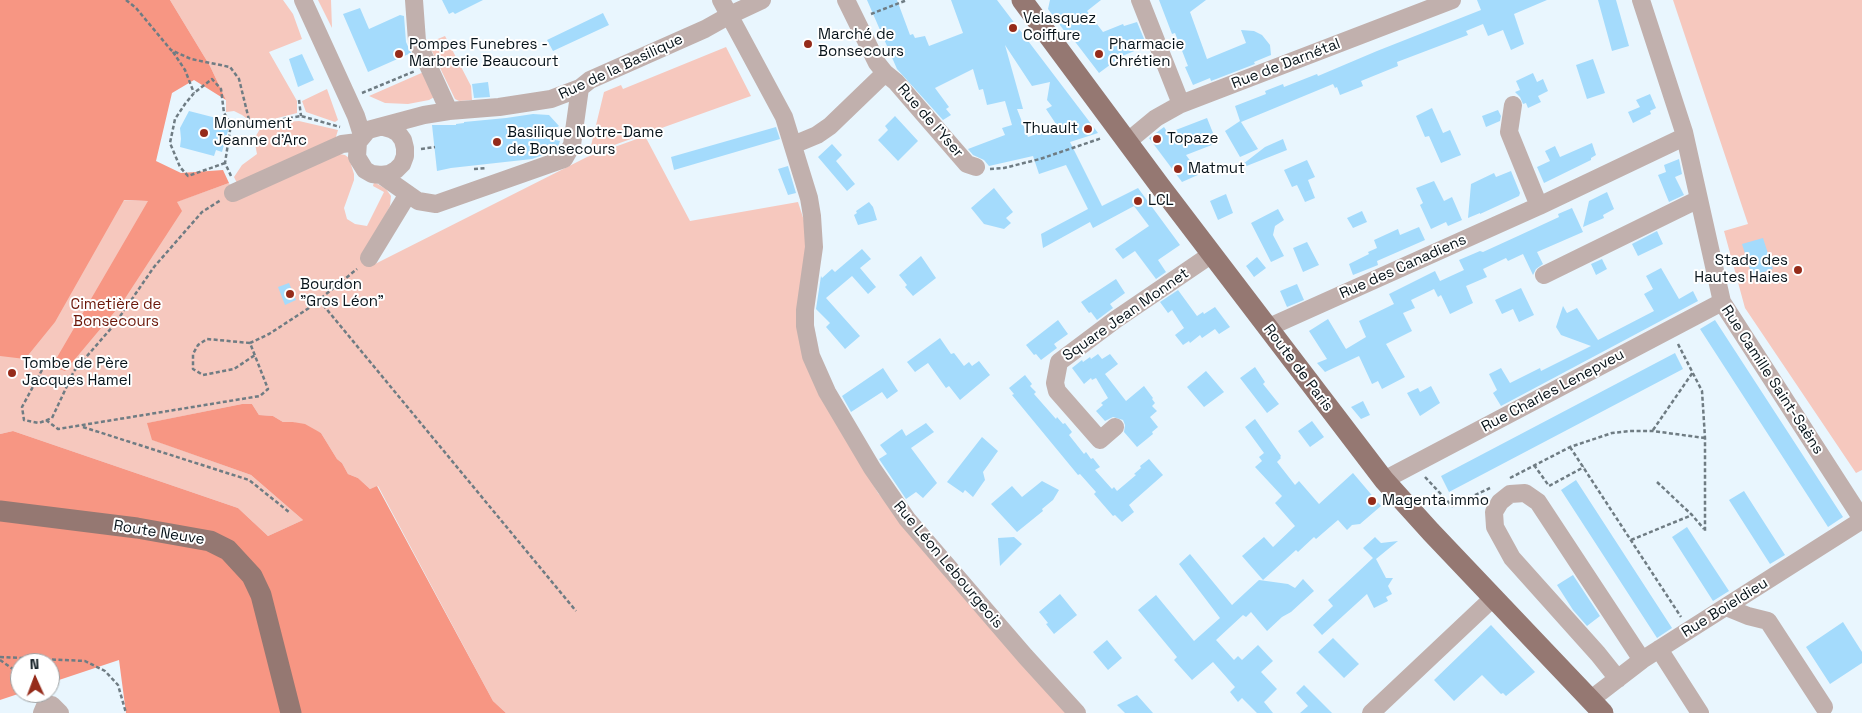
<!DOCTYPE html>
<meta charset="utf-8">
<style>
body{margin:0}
#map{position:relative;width:1862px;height:713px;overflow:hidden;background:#e9f6fe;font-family:"Space Grotesk",sans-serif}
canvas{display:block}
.north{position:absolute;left:10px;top:653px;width:50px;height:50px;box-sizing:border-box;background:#fff;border:1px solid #9ca1a3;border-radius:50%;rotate:358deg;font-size:14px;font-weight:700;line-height:20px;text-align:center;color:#07131a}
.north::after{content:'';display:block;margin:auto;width:18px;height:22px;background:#952b1a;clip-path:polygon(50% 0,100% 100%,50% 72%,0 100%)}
</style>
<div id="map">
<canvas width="1862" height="713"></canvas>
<div class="north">N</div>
</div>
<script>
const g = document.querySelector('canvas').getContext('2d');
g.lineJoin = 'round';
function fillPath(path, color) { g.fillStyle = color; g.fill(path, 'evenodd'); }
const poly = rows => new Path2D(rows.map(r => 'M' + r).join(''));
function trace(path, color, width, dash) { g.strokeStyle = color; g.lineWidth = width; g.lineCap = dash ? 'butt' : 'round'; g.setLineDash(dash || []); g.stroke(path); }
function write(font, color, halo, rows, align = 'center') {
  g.font = font + ' "Space Grotesk",sans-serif'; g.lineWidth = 4; g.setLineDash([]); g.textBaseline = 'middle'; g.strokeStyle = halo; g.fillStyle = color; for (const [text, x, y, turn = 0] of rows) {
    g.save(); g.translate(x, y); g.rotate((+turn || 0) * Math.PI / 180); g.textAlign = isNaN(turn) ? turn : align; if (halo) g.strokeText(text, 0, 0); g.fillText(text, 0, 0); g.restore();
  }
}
fillPath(poly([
 [170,0,283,0,293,14,302,39,269,52,297,101,297,113,254,124,242,115,234,111,226,112,226,100,210,66],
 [318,0,331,0,332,28],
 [1673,0,1862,0,1862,470,1856,473,1745,308,1724,231,1748,224],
 [445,36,471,86,472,100,459,101,455,99,428,43],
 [726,47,751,96,589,154,604,92,621,85,623,89],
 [426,71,438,95,429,100,408,104,385,103,369,96],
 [327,89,338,120,335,122,306,112,302,101],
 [299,121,338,130,335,140,237,183,234,177,242,165,257,154,254,139,260,129,272,123],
 [645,136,690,221,798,202,809,236,802,291,823,395,878,493,1072,713,506,713,493,701,378,486,370,489,358,478,348,474,342,463,337,459,321,433,293,422,283,422,273,416,259,415,252,404,242,404,148,423,153,440,251,475,303,520,268,536,238,508,13,431,0,434,0,263,27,197,176,202,229,183,233,192,339,154,345,155,349,158,354,174,354,180,344,208,347,219,355,224,367,226,384,192,373,186,374,182,386,189,391,196,390,206,365,253,375,264,587,157]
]), '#f6c8be');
fillPath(poly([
 [0,0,170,0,210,66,226,100,194,80,172,93,156,161,181,173,223,170,229,183,177,202,182,211,122,303,65,371,52,366,148,201,124,200,55,322,25,359,0,356],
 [242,404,252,404,259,415,273,416,283,422,293,422,305,424,321,433,337,459,342,463,348,474,358,478,370,489,377,486,493,701,506,713,126,713,119,660,50,683,50,663,20,663,21,693,0,700,0,434,13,431,238,508,268,536,303,520,251,475,152,440,147,423]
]), '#f79683');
fillPath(poly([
 [442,0,483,0,455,14,453,12,449,14],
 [867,0,897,0,910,35,913,34,915,38,925,36,929,46,963,33,951,0,997,0,1098,133,1070,142,1102,206,1138,188,1180,245,1158,260,1166,272,1156,279,1135,251,1123,259,1115,249,1149,226,1134,206,1093,228,1090,222,1043,248,1041,234,1088,209,1066,165,1039,174,1033,156,989,166,984,160,973,155,968,149,1005,135,1002,128,1012,125,1005,101,987,105,983,89,979,90,973,69,935,88,949,107,946,109,951,115,943,120,897,69],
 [1005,45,1032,86,1050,82,1047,100,1052,106,1046,109,1058,127,1028,137,1017,109,1023,109],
 [1050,0,1101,0,1087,11,1103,32,1123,24,1124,26,1137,22,1147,46,1122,56,1099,73,1073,39,1071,40,1048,9],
 [1159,0,1206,0,1190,12,1207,59,1246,43,1241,30,1254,31,1262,35,1270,45,1271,55,1254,62,1255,64,1211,81,1210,78,1193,85,1185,67,1188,66,1175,33,1172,34],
 [1477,0,1547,0,1514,14,1524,44,1511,50,1503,30,1488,36,1483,24,1466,31,1468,35,1397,62,1398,66,1361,81,1363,86,1340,95,1337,87,1335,88,1333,84,1241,122,1258,149,1240,157,1225,131,1240,121,1235,106,1266,94,1265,91,1283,84,1284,87,1317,74,1318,76,1377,51,1481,10],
 [1598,0,1616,0,1629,46,1612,51],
 [360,8,369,29,400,15,404,16,406,42,411,53,368,72,343,14],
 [603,13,609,25,553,51,547,40],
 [302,54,314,80,298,87,289,59],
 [1593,59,1605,93,1587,99,1576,65],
 [1533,73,1537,82,1543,79,1548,91,1538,96,1541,102,1528,108,1526,103,1523,104,1520,97,1515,92,1520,90,1516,81],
 [488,82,490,97,474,98,472,84],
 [1650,94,1656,108,1650,111,1651,114,1633,123,1628,112,1640,107,1636,100],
 [1432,108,1443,133,1450,130,1461,155,1441,163,1429,136,1425,137,1416,116],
 [1498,110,1501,116,1500,121,1486,127,1482,116],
 [189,111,224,120,223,125,229,127,222,152,216,150,214,156,180,147,181,139,180,128],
 [533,114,549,115,559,126,542,137,560,141,557,150,532,159,451,168,437,171,432,125,456,125,456,124,464,123,464,122,506,118],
 [895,116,918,141,898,161,878,140,888,130,885,126],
 [1207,118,1217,143,1186,155,1200,174,1182,182,1149,138,1164,127,1168,133],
 [776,127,780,139,674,170,671,157],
 [1283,139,1287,150,1244,167,1243,164,1265,147],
 [1592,143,1596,155,1591,158,1591,160,1544,183,1537,167,1550,161,1545,151,1555,146,1560,157],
 [832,144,842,155,836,161,855,184,847,191,818,157],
 [1679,159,1682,174,1675,177,1684,195,1669,202,1658,175,1666,172,1664,165],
 [1307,160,1315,177,1308,180,1315,198,1305,202,1297,185,1292,187,1284,170],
 [788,166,796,193,788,195,778,169],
 [1511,171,1520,193,1519,196,1480,214,1480,213,1468,218,1471,184,1494,173,1496,177],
 [1434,181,1444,201,1452,197,1462,220,1448,226,1446,222,1431,229,1420,205,1423,203,1416,188],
 [994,188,1013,212,1006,218,1011,223,1004,229,984,224,971,208],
 [1607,192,1614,209,1603,215,1604,218,1583,227,1589,201],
 [1226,194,1233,213,1218,220,1210,201],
 [869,202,873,207,877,220,858,225,854,215,857,213,856,211],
 [1572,208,1583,232,1537,252,1543,264,1536,269,1533,275,1523,254,1508,261,1506,258,1483,269,1487,277,1466,286,1473,303,1450,314,1441,295,1438,297,1434,289,1411,300,1415,308,1403,313,1412,331,1386,344,1405,377,1382,389,1378,381,1372,384,1359,356,1325,372,1317,363,1327,359,1309,331,1328,319,1346,349,1366,337,1359,321,1394,304,1389,294,1435,271,1440,281,1464,270,1459,260,1480,251,1483,252,1518,236,1559,217,1558,214],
 [1278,209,1284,220,1275,226,1273,235,1284,256,1271,262,1251,223],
 [1362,211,1367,222,1353,228,1347,218],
 [1419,227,1425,240,1377,261,1378,265,1353,275,1349,264,1369,254,1368,252,1377,248,1374,240,1398,229,1400,235],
 [1657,231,1663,244,1638,256,1632,244],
 [1763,238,1773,269,1752,276,1742,244],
 [1307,242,1319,265,1303,272,1293,248],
 [862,249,871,259,860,268,876,287,868,294,852,276,826,298,860,336,845,349,826,327,830,323,816,309,821,276,822,278,832,269,835,272],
 [921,256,936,278,913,296,905,287,907,285,899,275],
 [1257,257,1266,268,1254,277,1246,266],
 [1602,259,1607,269,1596,275,1591,264],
 [1661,268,1679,299,1693,291,1698,301,1501,406,1493,393,1497,390,1489,374,1501,368,1510,383,1540,368,1541,371,1591,346,1561,335,1556,327,1563,306,1567,313,1577,308,1598,340,1654,311,1644,294,1653,289,1646,276],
 [1116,279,1125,293,1110,304,1113,308,1097,320,1091,312,1089,313,1081,302],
 [289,283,296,300,285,305,278,287],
 [1297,284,1304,300,1287,307,1280,291],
 [1521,288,1534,315,1519,322,1513,309,1502,314,1495,300],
 [1178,290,1197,316,1203,312,1204,314,1215,307,1230,327,1219,334,1215,329,1202,338,1200,335,1190,343,1189,341,1183,345,1175,335,1184,328,1172,310,1168,313,1160,302],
 [1058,320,1068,334,1054,344,1057,348,1041,360,1036,354,1034,355,1026,345],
 [1715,320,1843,517,1828,527,1700,329],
 [940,338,951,354,954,353,964,366,969,362,972,366,979,361,990,375,960,400,949,386,946,388,928,363,915,372,907,362],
 [1675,353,1683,369,1449,492,1441,476],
 [1098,354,1102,359,1110,354,1118,364,1105,374,1126,401,1144,386,1153,398,1152,399,1155,403,1152,406,1157,411,1150,417,1158,427,1152,432,1153,434,1137,447,1124,432,1125,425,1123,420,1113,417,1105,421,1096,411,1103,405,1101,403,1108,398,1096,378,1092,380,1091,378,1084,384,1072,368,1082,360,1083,362,1090,357,1091,359],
 [1255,367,1265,382,1263,384,1279,404,1267,413,1240,378],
 [883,368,898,391,887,399,882,392,851,412,842,396],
 [1206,371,1224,392,1204,407,1187,387],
 [1025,375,1032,384,1030,386,1036,392,1034,394,1056,419,1057,417,1063,424,1065,423,1072,432,1069,435,1084,454,1086,452,1091,459,1093,458,1100,467,1095,470,1112,489,1114,487,1117,491,1136,475,1134,474,1141,468,1140,466,1149,459,1163,475,1129,505,1134,512,1122,522,1115,515,1113,516,1094,494,1096,492,1080,474,1078,475,1012,395,1014,394,1009,388],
 [1431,386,1440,403,1420,416,1407,393,1418,388,1420,392],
 [1363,401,1370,415,1361,419,1351,407],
 [1255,419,1281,456,1280,457,1281,458,1277,462,1295,485,1299,481,1319,504,1353,473,1381,506,1360,524,1352,525,1347,530,1338,520,1316,539,1314,537,1298,552,1296,550,1263,580,1242,556,1264,537,1273,547,1295,526,1275,503,1282,496,1255,467,1262,461,1259,457,1264,453,1245,427],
 [1312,421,1324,437,1310,447,1298,431],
 [926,423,934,432,911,448,937,483,923,498,916,492,906,499,879,459,887,454,880,445,902,429,906,436],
 [982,437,998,451,983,472,985,480,973,497,965,490,963,493,947,482],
 [1576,480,1672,628,1657,638,1561,490],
 [1042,481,1059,490,1053,500,1042,509,1043,511,1017,532,991,504,1012,486,1022,497],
 [1744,491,1785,555,1770,564,1729,500],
 [1687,527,1729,591,1713,601,1672,537],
 [1014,537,1022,544,1000,566,998,538],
 [1375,537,1381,543,1398,541,1376,559,1386,578,1393,578,1388,586,1392,594,1386,597,1388,601,1374,608,1367,594,1322,635,1313,625,1333,606,1328,600,1373,558,1363,548],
 [1190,554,1232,605,1259,580,1288,584,1295,588,1303,579,1314,591,1291,612,1282,617,1267,631,1251,612,1246,617,1243,615,1216,640,1234,660,1238,656,1242,660,1258,645,1273,661,1261,672,1277,689,1264,702,1273,713,1257,713,1242,698,1238,702,1230,692,1235,687,1213,662,1192,680,1174,660,1177,657,1138,610,1156,595,1194,641,1220,618,1179,564],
 [1573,575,1600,616,1587,626,1573,610,1557,585],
 [1060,594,1077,615,1054,634,1046,624,1048,623,1039,612],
 [1843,622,1862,652,1862,663,1830,684,1806,647],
 [1491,625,1535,672,1506,696,1503,693,1501,694,1482,675,1454,701,1434,680],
 [1333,638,1359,664,1344,678,1318,652],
 [1107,640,1122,658,1108,670,1093,652],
 [1304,685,1332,713,1300,713,1308,706,1296,693],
 [1137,695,1153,713,1125,713,1117,705]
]), '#a4dbfc');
trace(poly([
 [126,0,136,8,171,50,191,59,230,67,239,79,251,128,272,121,301,116,340,127],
 [871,14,907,0],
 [173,52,185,70,194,93],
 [362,93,415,71],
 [299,100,301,116],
 [421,149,435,147],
 [225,163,188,176,180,167,170,143,175,119,185,104,194,93,212,79,221,89,224,113,231,124,251,128],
 [474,169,487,168],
 [990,169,1004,168,1040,159,1102,138],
 [231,176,225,163,231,124],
 [319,300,576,611],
 [250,343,207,339,198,345,193,354,193,369,203,375,234,369,255,355],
 [1678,344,1702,391,1705,438,1705,531],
 [42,370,22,407,24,420,39,423,52,418,74,371,114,325,154,267,202,212,221,200],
 [46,420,58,429,260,396,268,389,250,343,269,334,309,308,357,269],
 [83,427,249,480,289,512],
 [1653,430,1693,372],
 [1570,447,1681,617],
 [1534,465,1549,486,1584,467],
 [1425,477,1452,506,1490,488],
 [1510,478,1570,447,1612,433,1630,431,1653,431,1705,438],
 [1657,482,1692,515,1704,529],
 [1470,499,1480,503],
 [1631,540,1692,515],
 [0,657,85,661,105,671,118,685,126,713],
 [0,660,20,674]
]), '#6f7c83', 2.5, [4, 2.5]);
trace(poly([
 [303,0,356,116,362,135],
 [414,0,417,41,449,111],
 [721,0,784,117,809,198,812,216,814,247,805,310,805,326,811,356,827,392,872,468,907,519,1025,656,1077,713],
 [1140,0,1181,104],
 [1641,0,1684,132,1722,302,1862,519],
 [885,73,896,82,967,164,976,167],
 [1513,105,1509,132,1539,206],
 [384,127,391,129,398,133,403,140,405,148,405,156,402,164,396,170,389,174,381,175,372,174,365,170,357,157,358,142,368,130,424,115,449,111,499,107,551,99,580,88,590,80,705,29,730,15,762,0],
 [1127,142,1156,118,1181,104,1452,0],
 [793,145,817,135,830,126,885,73,877,63,846,0],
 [381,175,418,201,436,204,564,159,572,145,580,88],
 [233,193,342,144,358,142],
 [369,258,408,194],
 [1544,275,1699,199],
 [1267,328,1539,206,1684,137],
 [1115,427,1100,440,1057,391,1055,383,1059,362,1115,320,1212,254],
 [1384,480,1722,302],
 [1726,607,1748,616,1768,621,1824,707],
 [1659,649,1700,713],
 [1618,679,1598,654,1512,558,1495,527,1494,512,1500,502,1510,494,1525,493,1538,502,1642,660],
 [1590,700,1642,660,1862,520],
 [42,713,45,706,52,705,60,713],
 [1371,713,1493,598]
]), '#c1b0ad', 18);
trace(poly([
 [1022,0,1160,186,1384,480,1431,532,1603,713],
 [0,511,137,528,210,541,228,550,252,576,261,595,291,713]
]), '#957872', 21);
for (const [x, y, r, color] of [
 [1013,28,5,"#952b1a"],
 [808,44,5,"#952b1a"],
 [399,54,5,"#952b1a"],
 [1099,54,5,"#952b1a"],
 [1088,129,5,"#952b1a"],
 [204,133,5,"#952b1a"],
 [1157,139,5,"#952b1a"],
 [497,142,5,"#952b1a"],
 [1178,169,5,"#952b1a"],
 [1138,201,5,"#952b1a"],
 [1798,270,5,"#952b1a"],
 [290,294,5,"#952b1a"],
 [12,373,5,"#952b1a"],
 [1372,501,5,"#952b1a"]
]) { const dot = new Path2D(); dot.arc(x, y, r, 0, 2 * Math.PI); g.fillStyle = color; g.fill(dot); trace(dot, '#fff', 2); }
write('15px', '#07131a', '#fff', [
 ["Velasquez",1023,19],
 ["Coiffure",1023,36],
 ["Marché de",818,35],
 ["Bonsecours",818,52],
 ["Pompes Funebres -",409,45],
 ["Marbrerie Beaucourt",409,62],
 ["Pharmacie",1109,45],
 ["Chrétien",1109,62],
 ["Monument",214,124],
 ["Jeanne d'Arc",214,141],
 ["Thuault",1078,129,"right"],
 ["Basilique Notre-Dame",507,133],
 ["de Bonsecours",507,150],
 ["Topaze",1167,139],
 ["Matmut",1188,169],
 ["LCL",1148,201],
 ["Stade des",1788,261,"right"],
 ["Hautes Haies",1788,278,"right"],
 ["Bourdon",300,285],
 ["\"Gros Léon\"",300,302],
 ["Tombe de Père",22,364],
 ["Jacques Hamel",22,381],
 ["Magenta immo",1382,501]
], 'left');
write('15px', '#07131a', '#fff', [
 ["Rue de Darnétal",1286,64,-21],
 ["Rue de la Basilique",621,67,-25],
 ["Rue de l'Yser",930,121,49],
 ["Rue des Canadiens",1403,267,-24],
 ["Square Jean Monnet",1126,315,-35],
 ["Route de Paris",1298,368,53],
 ["Rue Camille Saint-Saëns",1772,380,57],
 ["Rue Charles Lenepveu",1553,391,-28],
 ["Route Neuve",159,533,9],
 ["Rue Léon Lebourgeois",948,565,50],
 ["Rue Boieldieu",1725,608,-32]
]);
write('15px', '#6b1709', '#fff', [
 ["Cimetière de",116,305],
 ["Bonsecours",116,322]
]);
</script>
